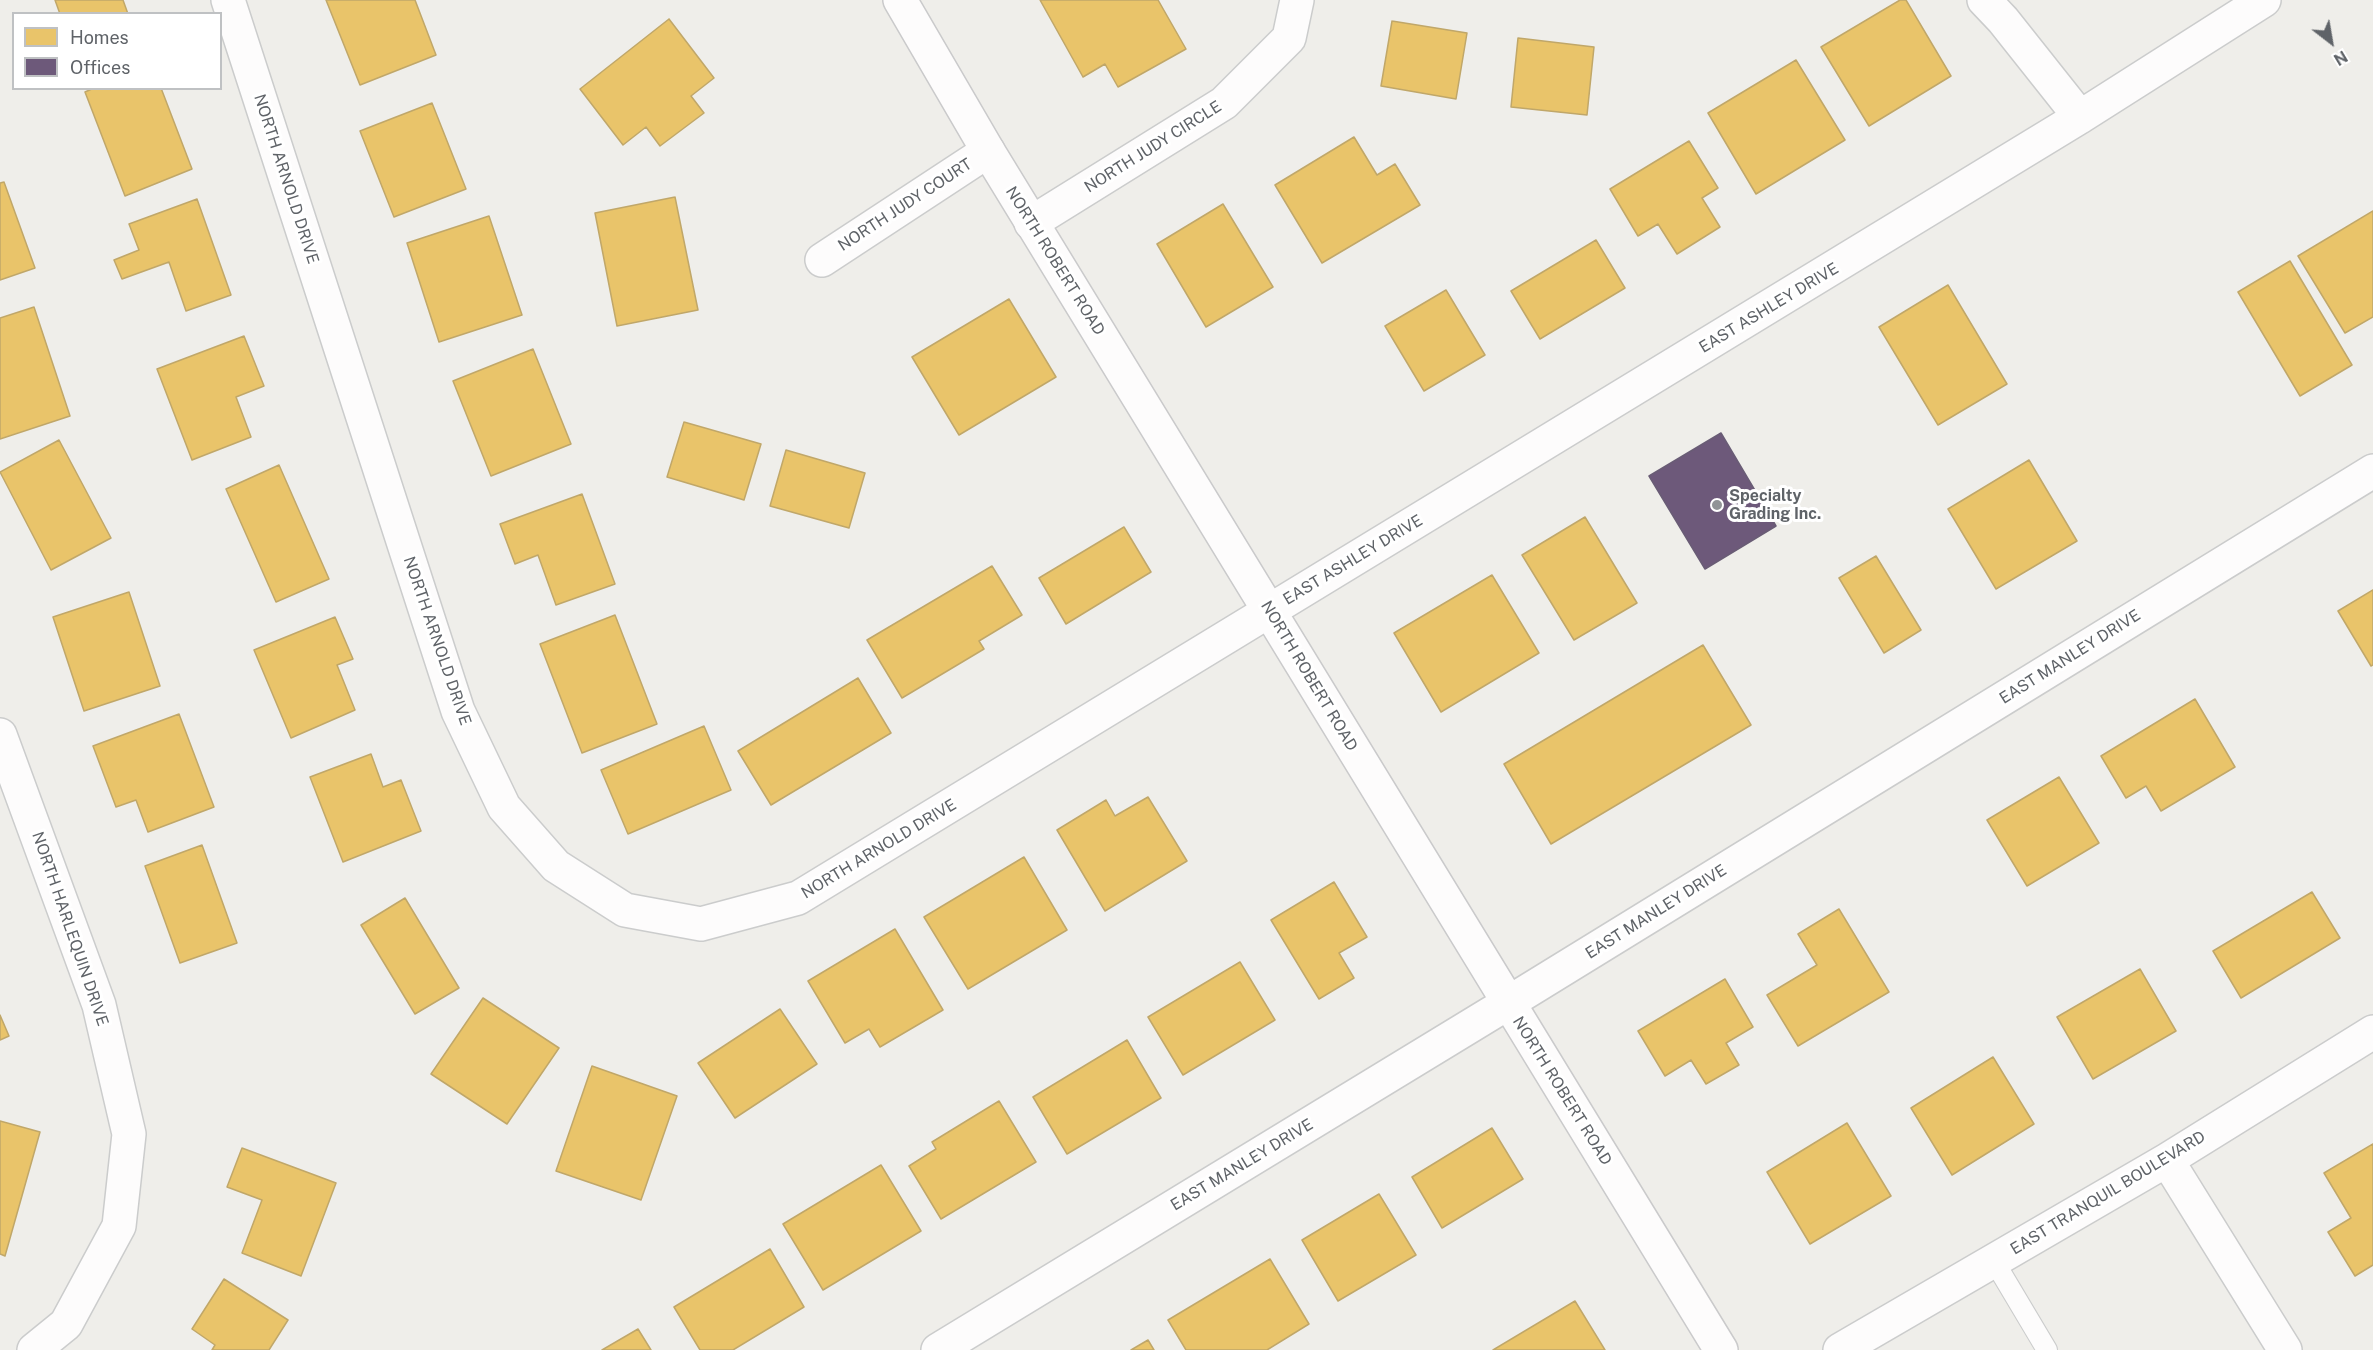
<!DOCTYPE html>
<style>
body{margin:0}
#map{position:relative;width:2373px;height:1350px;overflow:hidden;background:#efeeea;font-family:"Public Sans",sans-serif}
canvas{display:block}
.legend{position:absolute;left:12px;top:12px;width:210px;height:78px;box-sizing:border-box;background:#fff;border:2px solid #bfc1c3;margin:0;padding:8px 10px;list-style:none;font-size:18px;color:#5f6368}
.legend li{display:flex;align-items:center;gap:12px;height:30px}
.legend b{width:30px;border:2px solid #bfc1c3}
.north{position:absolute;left:2301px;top:12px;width:60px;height:60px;-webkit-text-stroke:4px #fff;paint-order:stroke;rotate:149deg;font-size:16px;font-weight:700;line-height:24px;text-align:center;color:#5f6368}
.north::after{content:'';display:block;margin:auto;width:21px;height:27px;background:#5f6368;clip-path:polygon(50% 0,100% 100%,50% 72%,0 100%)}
</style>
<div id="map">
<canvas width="2373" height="1350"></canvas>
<ul class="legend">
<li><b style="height:16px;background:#e9c46a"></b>Homes</li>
<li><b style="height:16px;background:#6d597a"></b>Offices</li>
</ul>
<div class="north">N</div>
</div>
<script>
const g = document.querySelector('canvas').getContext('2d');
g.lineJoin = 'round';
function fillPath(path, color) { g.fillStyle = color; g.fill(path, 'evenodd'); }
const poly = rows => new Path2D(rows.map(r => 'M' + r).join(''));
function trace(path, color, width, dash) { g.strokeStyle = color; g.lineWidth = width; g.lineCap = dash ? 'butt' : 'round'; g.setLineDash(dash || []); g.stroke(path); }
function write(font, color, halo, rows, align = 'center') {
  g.font = font + ' "Public Sans",sans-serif'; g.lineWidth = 6; g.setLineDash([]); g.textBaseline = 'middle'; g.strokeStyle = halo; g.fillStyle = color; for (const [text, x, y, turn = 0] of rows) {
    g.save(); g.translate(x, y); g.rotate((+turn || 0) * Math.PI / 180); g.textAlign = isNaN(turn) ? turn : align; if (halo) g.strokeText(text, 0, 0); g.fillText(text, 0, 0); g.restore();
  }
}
const homes = poly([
 [55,0,123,0,128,14,60,14,55,0],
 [326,0,415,0,436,55,360,85,326,0],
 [1040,0,1158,0,1186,49,1118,87,1105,64,1083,77,1040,0],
 [1900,0,1906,0,1951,76,1869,126,1821,47,1900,0],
 [669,19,714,78,691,96,704,113,660,146,646,127,623,145,580,89,669,19],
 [1392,21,1467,33,1456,99,1381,86,1392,21],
 [1518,38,1594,47,1587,115,1511,107,1518,38],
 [1796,60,1845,140,1756,194,1708,113,1796,60],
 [94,88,161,88,192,169,125,196,85,92,94,88],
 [432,103,466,189,394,217,360,131,432,103],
 [1354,137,1377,175,1395,164,1420,205,1322,263,1275,185,1354,137],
 [1689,141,1718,188,1702,198,1720,227,1677,254,1658,224,1638,236,1610,189,1689,141],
 [4,182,35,268,0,280,0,183,4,182],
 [675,197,698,310,617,326,595,213,675,197],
 [197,199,231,295,186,311,169,262,122,279,114,260,139,250,129,224,197,199],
 [1223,204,1273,287,1206,327,1157,244,1223,204],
 [2373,211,2373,317,2345,333,2298,256,2373,211],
 [489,216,522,315,439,342,407,243,489,216],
 [1596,240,1625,288,1540,339,1511,291,1596,240],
 [2290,261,2352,365,2300,396,2238,292,2290,261],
 [1948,285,2007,384,1938,425,1879,327,1948,285],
 [1446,290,1485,355,1424,391,1385,326,1446,290],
 [1009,299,1056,377,959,435,912,357,1009,299],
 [34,307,70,416,0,439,0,318,34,307],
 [244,336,264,386,236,397,251,437,192,460,157,369,244,336],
 [533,349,571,444,491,476,453,381,533,349],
 [684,422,761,444,744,500,667,477,684,422],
 [59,440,111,538,51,570,0,472,59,440],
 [786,450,865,473,849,528,770,506,786,450],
 [2029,460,2077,541,1996,589,1948,509,2029,460],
 [279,465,329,579,276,602,226,489,279,465],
 [582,494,615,584,556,605,538,555,515,564,500,524,582,494],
 [1585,517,1637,603,1574,640,1522,555,1585,517],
 [1124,527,1151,572,1066,624,1039,578,1124,527],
 [1876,556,1921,630,1884,653,1839,578,1876,556],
 [992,566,1022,615,979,641,984,649,902,698,867,640,992,566],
 [1492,575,1539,653,1441,712,1394,633,1492,575],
 [2373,590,2373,665,2371,666,2338,611,2373,590],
 [129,592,160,686,84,711,53,617,129,592],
 [615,615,657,724,582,753,540,644,615,615],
 [335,617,353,659,337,665,355,710,291,738,254,650,335,617],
 [1703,645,1751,725,1551,844,1504,764,1703,645],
 [858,678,891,733,771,805,738,751,858,678],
 [2195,699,2235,767,2161,811,2146,786,2126,798,2101,756,2195,699],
 [179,714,214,807,148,832,136,800,116,807,93,746,179,714],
 [704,726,731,790,628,834,601,770,704,726],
 [371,754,383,787,401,780,421,831,343,862,310,777,371,754],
 [2059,777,2099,843,2027,886,1987,820,2059,777],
 [1148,797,1187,861,1105,911,1057,830,1106,800,1115,816,1148,797],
 [202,845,237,943,180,963,145,866,202,845],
 [1024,857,1067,930,968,989,924,917,1024,857],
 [1334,882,1367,937,1339,953,1354,978,1319,999,1271,920,1334,882],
 [2312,892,2340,938,2241,998,2213,951,2312,892],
 [405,898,459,988,415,1014,361,925,405,898],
 [1839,909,1889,992,1798,1046,1767,995,1817,965,1798,934,1839,909],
 [895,929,943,1010,880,1047,869,1029,845,1043,808,981,895,929],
 [1240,962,1275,1020,1183,1075,1148,1017,1240,962],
 [2140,969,2176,1031,2093,1079,2057,1017,2140,969],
 [1725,979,1753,1027,1726,1043,1739,1065,1706,1084,1691,1060,1665,1076,1638,1031,1725,979],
 [483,998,559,1048,507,1124,431,1074,483,998],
 [780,1009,817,1064,735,1118,698,1063,780,1009],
 [0,1015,9,1036,0,1040,0,1015],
 [1127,1040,1161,1098,1067,1154,1033,1097,1127,1040],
 [1993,1057,2034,1124,1952,1175,1911,1108,1993,1057],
 [592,1066,677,1096,641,1200,556,1171,592,1066],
 [999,1101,1036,1162,941,1219,909,1166,936,1149,932,1142,999,1101],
 [0,1121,40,1132,5,1256,0,1254,0,1121],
 [1847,1123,1891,1196,1810,1244,1767,1172,1847,1123],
 [1492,1128,1523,1179,1442,1228,1412,1177,1492,1128],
 [2373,1144,2373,1265,2355,1276,2328,1232,2351,1218,2324,1173,2373,1144],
 [242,1148,336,1183,301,1276,242,1253,262,1200,227,1187,242,1148],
 [881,1165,921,1231,823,1290,783,1224,881,1165],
 [1379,1194,1416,1255,1338,1301,1302,1240,1379,1194],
 [770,1249,804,1307,733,1350,700,1350,674,1307,770,1249],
 [1270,1259,1309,1324,1267,1350,1186,1350,1168,1320,1270,1259],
 [224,1279,288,1320,269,1350,212,1350,215,1345,192,1329,224,1279],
 [1575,1301,1605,1350,1493,1350,1575,1301],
 [638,1329,651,1350,602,1350,638,1329],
 [1148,1340,1154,1350,1131,1350,1148,1340]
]);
fillPath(homes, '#e9c46a');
trace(homes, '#c0a769', 1.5);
const offices = poly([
 [1721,433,1776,526,1705,569,1649,476,1721,433]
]);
fillPath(offices, '#6d597a');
trace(offices, '#695c75', 1.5);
const service = poly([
 [1994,1261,2047,1350]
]);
const minor = poly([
 [228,0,458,711,504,807,556,866,625,910,701,924,798,898,2080,117,2264,0],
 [1984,0,2003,20,2080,117],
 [1031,223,1224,103,1289,38,1297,0],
 [822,260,988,151],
 [0,735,99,1005,129,1134,119,1226,66,1324,34,1350],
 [2167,1160,2285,1350],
 [938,1350,1508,1003,2373,471],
 [1840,1350,2167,1160,2373,1032]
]);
const secondary = poly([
 [900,0,988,151,1721,1350]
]);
trace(service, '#cbcccc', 22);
trace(minor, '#cbcccc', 36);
trace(secondary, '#cacacb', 36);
trace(service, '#fdfcfc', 20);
trace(minor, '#fdfcfc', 33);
trace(secondary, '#fdfcfc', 33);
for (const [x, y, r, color] of [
 [1717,505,6,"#919496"]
]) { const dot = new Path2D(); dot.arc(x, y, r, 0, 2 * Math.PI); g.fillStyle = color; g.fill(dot); trace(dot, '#fff', 2); }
write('16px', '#5f6368', '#fff', [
 ["NORTH JUDY CIRCLE",1153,147,-32],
 ["NORTH ARNOLD DRIVE",286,179,72],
 ["NORTH JUDY COURT",905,205,-33],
 ["NORTH ROBERT ROAD",1055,261,58],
 ["EAST ASHLEY DRIVE",1769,308,-31],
 ["EAST ASHLEY DRIVE",1353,560,-31],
 ["NORTH ARNOLD DRIVE",437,641,71],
 ["EAST MANLEY DRIVE",2070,657,-32],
 ["NORTH ROBERT ROAD",1309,676,59],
 ["NORTH ARNOLD DRIVE",879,849,-31],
 ["EAST MANLEY DRIVE",1656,912,-32],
 ["NORTH HARLEQUIN DRIVE",70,929,71],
 ["NORTH ROBERT ROAD",1562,1091,58],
 ["EAST MANLEY DRIVE",1242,1165,-31],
 ["EAST TRANQUIL BOULEVARD",2108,1193,-31]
]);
write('bold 16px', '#5f6368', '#fff', [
 ["Specialty",1729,496],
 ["Grading Inc.",1729,514]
], 'left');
</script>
